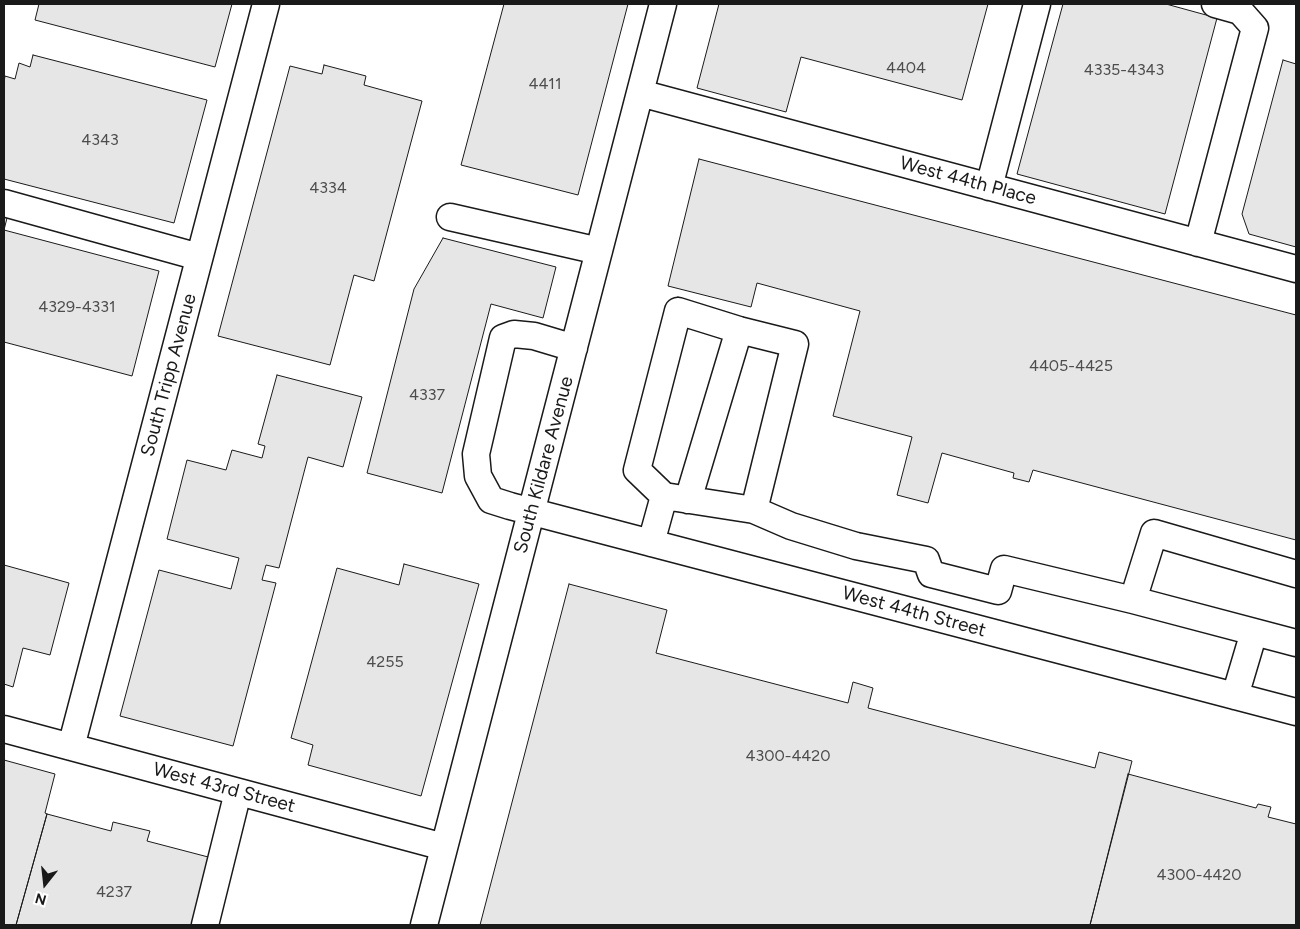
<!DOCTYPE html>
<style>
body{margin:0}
#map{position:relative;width:1300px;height:929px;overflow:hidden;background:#fff;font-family:Figtree,sans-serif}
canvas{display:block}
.frame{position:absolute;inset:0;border:5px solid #1a1a1a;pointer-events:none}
.north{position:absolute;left:20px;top:859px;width:50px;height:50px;-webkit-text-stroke:4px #fff;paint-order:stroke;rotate:196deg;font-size:14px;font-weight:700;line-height:20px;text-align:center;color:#1a1a1a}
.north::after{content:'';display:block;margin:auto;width:18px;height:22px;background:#1a1a1a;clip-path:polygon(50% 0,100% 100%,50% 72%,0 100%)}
</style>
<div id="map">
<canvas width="1300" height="929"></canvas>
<div class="frame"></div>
<div class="north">N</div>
</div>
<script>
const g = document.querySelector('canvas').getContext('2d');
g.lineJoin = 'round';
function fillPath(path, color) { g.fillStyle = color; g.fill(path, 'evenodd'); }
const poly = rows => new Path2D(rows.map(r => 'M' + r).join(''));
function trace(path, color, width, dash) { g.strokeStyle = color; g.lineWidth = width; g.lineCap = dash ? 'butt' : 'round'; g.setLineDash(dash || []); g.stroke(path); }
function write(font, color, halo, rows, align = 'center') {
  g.font = font + ' Figtree,sans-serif'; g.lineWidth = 4; g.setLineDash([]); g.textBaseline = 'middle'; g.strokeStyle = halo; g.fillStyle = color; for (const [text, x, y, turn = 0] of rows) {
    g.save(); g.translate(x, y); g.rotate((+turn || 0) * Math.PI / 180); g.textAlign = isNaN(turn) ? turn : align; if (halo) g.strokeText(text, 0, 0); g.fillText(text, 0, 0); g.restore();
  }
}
const building = poly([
 [39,4,232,4,215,67,35,20,39,4],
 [504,4,628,4,578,195,461,165,504,4],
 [719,4,988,4,962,100,801,57,786,112,697,88,719,4],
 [1063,4,1166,4,1217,18,1165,214,1017,174,1063,4],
 [33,55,207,100,174,223,4,179,4,82,5,76,15,79,19,63,30,67,33,55],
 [1283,60,1296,64,1296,247,1249,234,1242,214,1283,60],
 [324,65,366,76,364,85,422,101,374,281,354,275,330,365,218,336,290,66,322,74,324,65],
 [699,159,1296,315,1296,540,1033,470,1029,482,1013,478,1014,473,942,453,928,503,897,495,912,437,833,416,860,311,757,283,751,307,668,286,699,159],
 [4,213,8,214,4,230,159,271,132,376,4,342,4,213],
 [443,238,556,267,543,318,491,304,442,493,367,473,414,289,443,238],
 [277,375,362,397,343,467,308,457,279,568,266,565,262,580,276,583,233,746,120,716,159,570,231,589,239,558,167,539,187,460,226,470,232,450,262,458,265,446,258,444,277,375],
 [404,564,479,584,421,796,308,765,313,745,291,738,337,568,399,585,404,564],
 [4,565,69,583,50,655,23,648,13,687,4,684,4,565],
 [569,584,667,610,656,653,848,703,853,682,873,688,868,708,1095,768,1099,752,1132,761,1090,925,480,925,569,584],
 [4,760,55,774,45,813,47,814,16,925,4,925,4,760],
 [1128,774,1256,808,1258,804,1271,807,1268,817,1296,824,1296,925,1090,925,1128,774],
 [47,814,111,831,113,822,150,831,147,841,212,858,194,925,16,925,47,814]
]);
fillPath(building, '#e6e6e6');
trace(building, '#1a1a1a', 1);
const minor = poly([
 [640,93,1296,269],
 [989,187,1037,4],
 [4,203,199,257],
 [450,217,599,251],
 [1198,243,1255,28,1240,11,1215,4],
 [678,311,739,330,795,344,754,510,664,496,637,470,678,311],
 [574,348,534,336,514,334,503,338,476,454,478,476,491,500,510,506,1296,712],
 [688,500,739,330],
 [754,510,791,526,856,546,926,560,931,574,998,591,1004,569,1133,600,1296,643],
 [651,543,664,496],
 [1133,600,1154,533,1296,574],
 [1235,696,1254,632],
 [4,729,444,847],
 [71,747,266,4],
 [205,925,238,792],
 [424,925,663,4]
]);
trace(minor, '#1a1a1a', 29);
trace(minor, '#fff', 26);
write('16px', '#4d4d4d', null, [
 ["4404",906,68],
 ["4335-4343",1124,70],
 ["4411",545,84],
 ["4343",100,140],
 ["4334",328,188],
 ["4329-4331",77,307],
 ["4405-4425",1071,366],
 ["4337",427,395],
 ["4255",385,662],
 ["4300-4420",788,756],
 ["4300-4420",1199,875],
 ["4237",114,892]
]);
write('19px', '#1a1a1a', '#fff', [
 ["West 44th Place",968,181,15],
 ["South Tripp Avenue",169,375,-75],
 ["South Kildare Avenue",544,465,-75],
 ["West 44th Street",914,612,15],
 ["West 43rd Street",224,788,15]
]);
</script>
